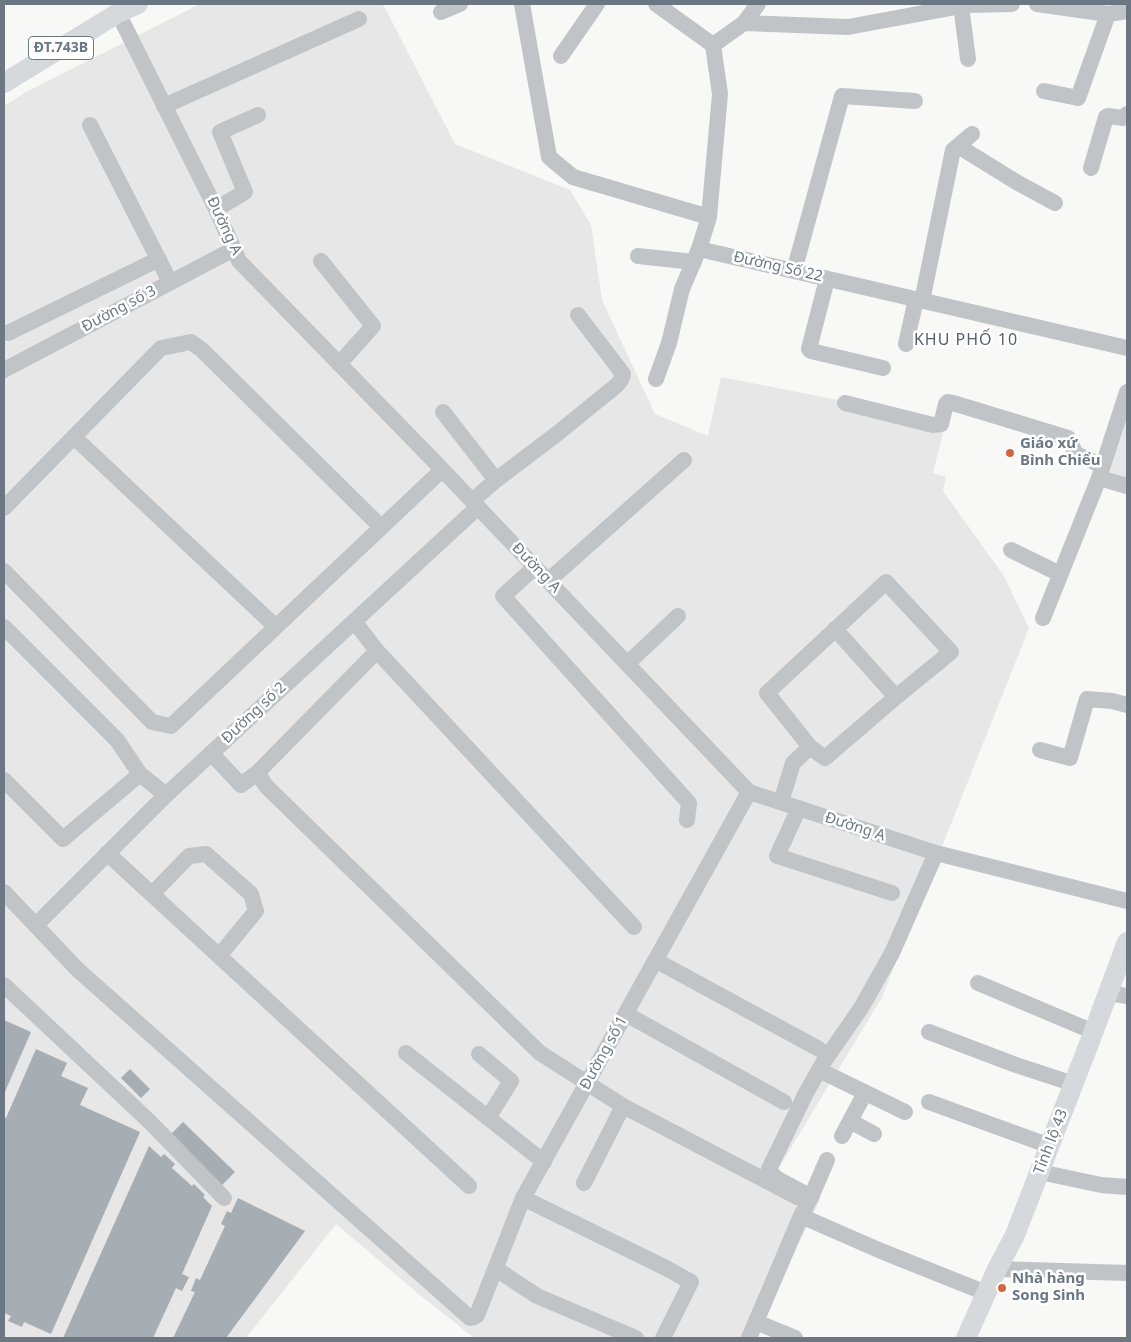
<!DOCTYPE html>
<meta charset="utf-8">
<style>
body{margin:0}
#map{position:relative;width:1131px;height:1342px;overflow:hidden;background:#f8f8f6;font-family:"Noto Sans",sans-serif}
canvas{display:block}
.frame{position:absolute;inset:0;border:5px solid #6b7884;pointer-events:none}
</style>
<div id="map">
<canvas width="1131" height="1342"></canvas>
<div class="frame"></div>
</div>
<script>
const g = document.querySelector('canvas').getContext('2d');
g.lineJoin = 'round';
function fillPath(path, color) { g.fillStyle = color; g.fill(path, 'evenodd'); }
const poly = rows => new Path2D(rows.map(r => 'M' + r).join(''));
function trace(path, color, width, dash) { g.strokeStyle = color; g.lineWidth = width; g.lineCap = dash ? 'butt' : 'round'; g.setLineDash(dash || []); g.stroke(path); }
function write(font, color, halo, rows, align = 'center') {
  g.font = font + ' "Noto Sans",sans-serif'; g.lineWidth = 5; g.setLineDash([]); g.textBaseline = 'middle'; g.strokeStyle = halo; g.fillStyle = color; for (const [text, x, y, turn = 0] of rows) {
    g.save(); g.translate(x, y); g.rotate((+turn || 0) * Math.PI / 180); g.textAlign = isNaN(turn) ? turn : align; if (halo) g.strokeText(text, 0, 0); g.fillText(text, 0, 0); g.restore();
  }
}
fillPath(poly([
 [200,4,383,4,455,144,570,190,591,225,602,300,655,414,708,436,721,377,946,421,933,473,946,477,943,491,1004,576,1029,628,882,997,771,1181,821,1197,754,1338,474,1338,415,1291,336,1224,246,1338,4,1338,4,106,26,92],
 [1127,418,1127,480,1109,474]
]), '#e6e7e6');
fillPath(poly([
 [4,1020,31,1032,4,1094],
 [36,1049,67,1063,61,1076,88,1088,80,1105,140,1132,51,1334,24,1322,22,1327,8,1321,11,1316,4,1313,4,1117,6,1118],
 [130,1069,150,1089,141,1098,121,1078],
 [183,1122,235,1172,221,1186,169,1136],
 [149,1146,161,1157,164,1154,175,1164,172,1168,192,1186,194,1184,205,1195,203,1197,212,1206,182,1274,189,1277,182,1291,176,1288,153,1338,63,1338],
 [238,1198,305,1231,226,1338,173,1338,195,1292,191,1291,196,1278,200,1280,225,1226,221,1224,227,1211,231,1213]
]), '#a6adb3');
trace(poly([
 [522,4,549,157,573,177,709,217],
 [656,4,713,45,720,94,709,217,699,249,1127,348],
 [1037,4,1108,14,1127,11],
 [961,6,968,59],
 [441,12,460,4],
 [118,13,216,209,239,261,435,462,749,792,936,853,1127,901],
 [744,23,758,4],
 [713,45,744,23,848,27,967,5,1012,4],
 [561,56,597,4],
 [1044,91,1078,98,1108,14],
 [164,106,359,19],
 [90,125,170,282],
 [958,146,1018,183,1055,203],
 [1091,168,1106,117,1108,116,1123,118,1126,117,1127,114],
 [216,209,245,192,220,132,258,115],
 [638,256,694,262],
 [321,261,373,326,339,364],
 [794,271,842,96,915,101],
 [827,279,809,349,811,351,883,368],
 [922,301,953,150,972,134],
 [8,333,159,259],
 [906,344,916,299],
 [4,370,234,249],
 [656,379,669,343,682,289,699,249],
 [845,403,933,425,941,424,946,404,948,402,953,403,1068,438,1076,454,1103,466],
 [443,412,496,480,472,501],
 [74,437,276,627],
 [1099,478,1127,486],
 [496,480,558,433,617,385,621,380,623,374,578,315],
 [4,508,161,348,191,342,202,350,381,527],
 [1011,550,1060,574],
 [535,567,503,596,689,803,687,820],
 [4,571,152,722,171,726,442,470],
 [548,581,684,460],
 [1043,618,1099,478,1127,392],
 [354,621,377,651],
 [4,627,117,740,140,774],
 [835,629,896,697],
 [627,664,678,616],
 [1040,750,1070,758,1087,699,1112,701,1127,705],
 [211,753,241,785,257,773],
 [4,780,63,839,140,774,166,795],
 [781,802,793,763,810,747,767,693,886,582,951,652,896,697,825,758,810,747],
 [799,808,777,856,892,893],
 [107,853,469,1186],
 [4,892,78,970,470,1318,474,1317,477,1315,523,1198,749,792],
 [152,894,189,856,206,854,251,894,256,911,219,956],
 [36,925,166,795,478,507],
 [634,927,377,651,257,773,267,787,540,1053,623,1106,797,1197],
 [655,960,819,1049],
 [978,983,1094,1032],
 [4,985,150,1122,224,1198],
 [1109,993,1127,996],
 [626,1014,784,1102],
 [929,1032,1016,1065,1074,1084],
 [406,1053,544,1162],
 [479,1054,511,1081,488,1118],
 [819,1070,905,1112],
 [929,1102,1050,1146],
 [850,1121,874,1134],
 [842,1136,865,1093],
 [1040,1172,1101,1185,1127,1187],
 [584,1183,623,1106],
 [811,1197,827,1160],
 [523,1198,666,1268,691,1282,663,1338],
 [801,1216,881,1251,986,1293],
 [496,1269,537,1296,636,1338],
 [997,1269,1127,1273],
 [756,1322,795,1338],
 [749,1338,801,1216,811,1197,776,1178,772,1174,769,1169,806,1093,823,1063,861,1008,892,953,936,853]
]), '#c0c4c7', 16);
trace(poly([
 [4,83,118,13,138,4],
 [966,1338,997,1269,1015,1235,1092,1036,1127,942]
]), '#d5d9dc', 20);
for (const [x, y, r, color] of [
 [1010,453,5,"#cf683f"],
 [1002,1288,5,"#cf683f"]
]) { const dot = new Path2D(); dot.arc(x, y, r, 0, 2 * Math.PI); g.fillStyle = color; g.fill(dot); trace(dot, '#fff', 2); }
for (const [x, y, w] of [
 [61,48,65]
]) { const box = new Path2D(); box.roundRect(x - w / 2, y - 11.5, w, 23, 4); g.fillStyle = '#fff'; g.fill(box); trace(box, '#6b7884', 1); }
write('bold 14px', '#6b7884', null, [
 ["ĐT.743B",61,48]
]);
write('15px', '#6b7884', '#fff', [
 ["Đường A",224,226,65],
 ["Đường Số 22",778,267,13],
 ["Đường số 3",119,309,-28],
 ["Đường A",536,568,46],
 ["Đường số 2",254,713,-43],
 ["Đường A",855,827,18],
 ["Đường số 1",604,1053,-61],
 ["Tỉnh lộ 43",1051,1142,-69]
]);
write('bold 15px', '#6b7884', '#fff', [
 ["Giáo xứ",1020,444],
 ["Bình Chiểu",1020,461],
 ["Nhà hàng",1012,1279],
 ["Song Sinh",1012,1296]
], 'left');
g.letterSpacing = '1px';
write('16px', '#58616a', '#fff', [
 ["KHU PHỐ 10",966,340]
]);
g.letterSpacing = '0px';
</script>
